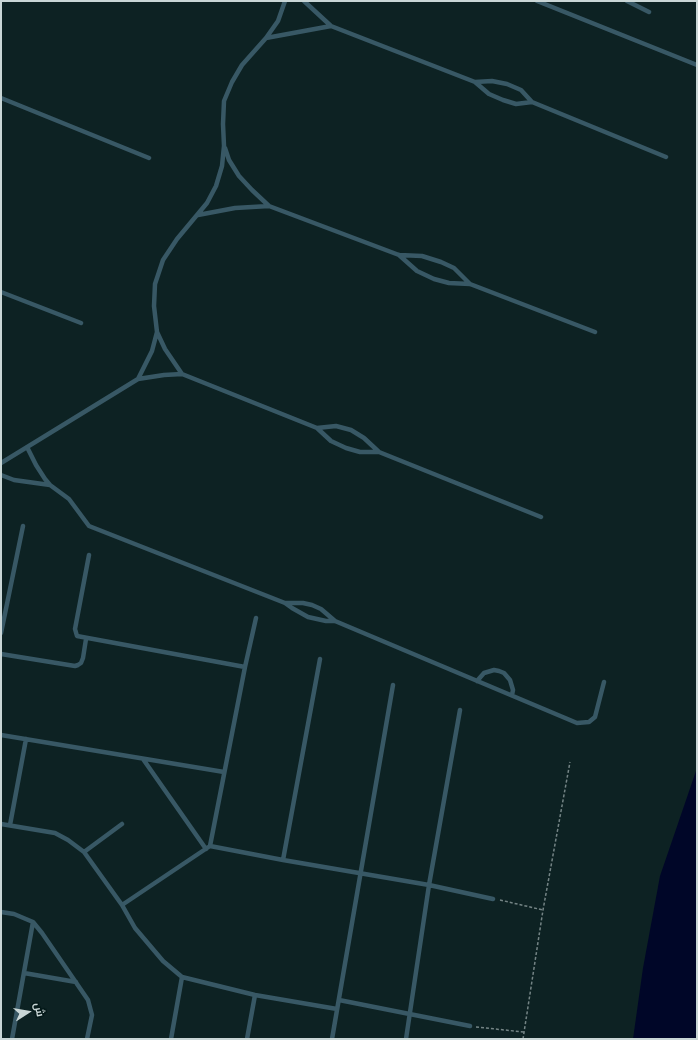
<!DOCTYPE html>
<meta charset="utf-8">
<style>
body{margin:0}
#map{position:relative;width:698px;height:1040px;overflow:hidden;background:#0d2223;font-family:"Titillium Web",Cairo,sans-serif}
canvas{display:block}
.frame{position:absolute;inset:0;border:2px solid #c9d6d6;pointer-events:none}
.north{position:absolute;left:8px;top:992px;width:40px;height:40px;-webkit-text-stroke:3px #041919;paint-order:stroke;rotate:78deg;font-size:11px;font-weight:700;line-height:16px;text-align:center;color:#c9d6d6}
.north::after{content:'';display:block;margin:auto;width:14px;height:18px;background:#c9d6d6;clip-path:polygon(50% 0,100% 100%,50% 72%,0 100%)}
</style>
<div id="map">
<canvas width="698" height="1040"></canvas>
<div class="frame"></div>
<div class="north">ش</div>
</div>
<script>
const g = document.querySelector('canvas').getContext('2d');
g.lineJoin = 'round';
function fillPath(path, color) { g.fillStyle = color; g.fill(path, 'evenodd'); }
const poly = rows => new Path2D(rows.map(r => 'M' + r).join(''));
function trace(path, color, width, dash) { g.strokeStyle = color; g.lineWidth = width; g.lineCap = dash ? 'butt' : 'round'; g.setLineDash(dash || []); g.stroke(path); }
fillPath(poly([
 [697,768,697,1039,633,1039,643,968,660,876]
]), '#000628');
trace(poly([
 [500,900,543,910],
 [476,1027,524,1032],
 [523,1039,543,910,570,762]
]), '#748485', 1.5, [3, 2]);
trace(poly([
 [304,1,331,26,475,82,489,94,503,100,516,104,532,102],
 [537,1,697,65],
 [627,1,649,12],
 [266,38,331,26],
 [475,82,492,81,507,84,521,90,532,102,666,157],
 [1,98,149,158],
 [225,148,229,160,239,176,252,190,269,206,399,255,422,256,441,262,454,268,470,284],
 [198,215,235,208,269,206],
 [399,255,417,271,434,279,449,283,470,284,595,332],
 [1,292,81,323],
 [157,332,165,349,182,374],
 [138,379,152,351,157,332,154,306,155,284,163,260,177,239,207,203,216,186,222,166,224,146,223,124,224,101,232,82,242,65,266,38,278,21,285,1],
 [317,428,336,426,351,430,364,438,379,452,541,517],
 [27,447,36,465,45,479,50,485,69,499,89,526,285,603,292,608,308,617,326,621,335,621,577,723,589,722,595,717,604,682],
 [1,463,138,379,164,375,182,374,317,428,331,441,346,448,360,452,379,452],
 [1,475,14,480,50,485],
 [89,555,75,629,77,636,245,667],
 [285,603,303,603,312,605,321,609,335,621],
 [1,633,23,526],
 [1,654,75,666,78,665,81,663,83,658,86,639],
 [477,681,484,673,494,670,499,671,504,673,510,680,513,690,512,695],
 [1,735,224,772],
 [143,759,206,849],
 [1,824,55,833,68,840,84,852,122,905,135,928,163,961,182,977,255,995,337,1009],
 [10,825,26,739],
 [210,846,283,860,429,885,493,899],
 [84,852,122,824],
 [283,860,320,659],
 [122,905,210,846,245,667,256,618],
 [1,912,14,914,33,922,42,933,88,1000,92,1015,87,1039],
 [24,973,76,982],
 [339,1000,470,1026],
 [12,1039,33,922],
 [171,1039,182,977],
 [247,1039,255,995],
 [332,1039,393,685],
 [406,1039,429,885,460,710]
]), '#385865', 4.5);
</script>
